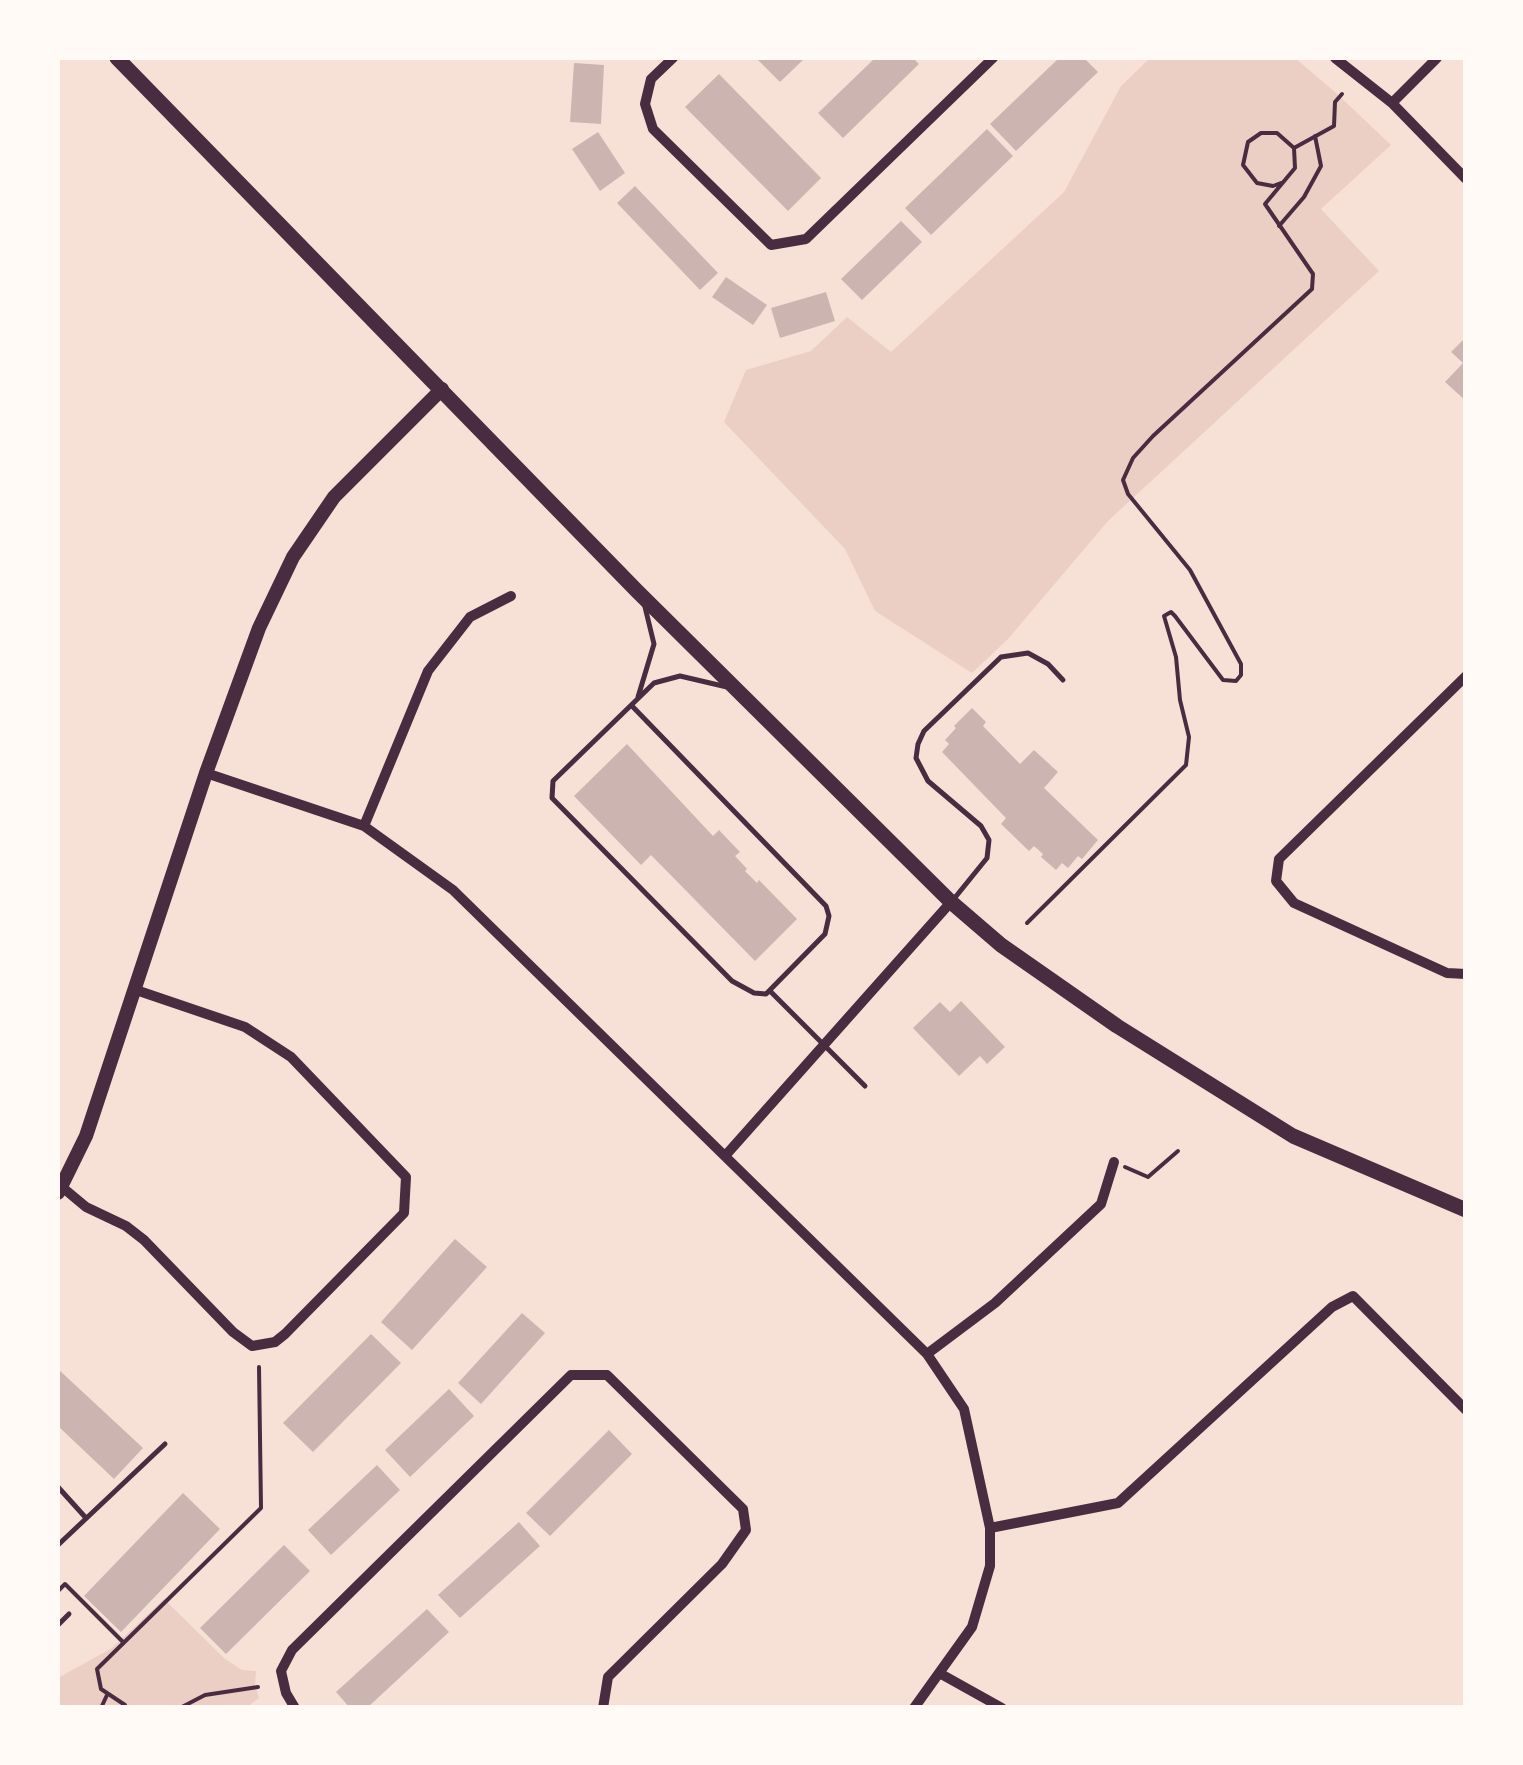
<!DOCTYPE html>
<style>
body{margin:0}
#map{position:relative;width:1523px;height:1765px;overflow:hidden;background:#f7e1d7;font-family:"Open Sans",sans-serif}
canvas{display:block}
.frame{position:absolute;inset:0;border:60px solid #fffaf5;pointer-events:none}
</style>
<div id="map">
<canvas width="1523" height="1765"></canvas>
<div class="frame"></div>
</div>
<script>
const g = document.querySelector('canvas').getContext('2d');
g.lineJoin = 'round';
function fillPath(path, color) { g.fillStyle = color; g.fill(path, 'evenodd'); }
const poly = rows => new Path2D(rows.map(r => 'M' + r).join(''));
function trace(path, color, width, dash) { g.strokeStyle = color; g.lineWidth = width; g.lineCap = dash ? 'butt' : 'round'; g.setLineDash(dash || []); g.stroke(path); }
fillPath(poly([
 [1150,58,1295,58,1335,92,1391,145,1321,209,1379,271,1108,521,1008,639,972,673,875,611,845,549,724,422,746,370,811,351,847,317,891,352,1064,192,1121,86],
 [164,1599,225,1659,242,1670,256,1671,255,1685,259,1698,247,1707,58,1708,58,1678,112,1648]
]), '#ebcfc5');
fillPath(poly([
 [756,58,805,58,780,82],
 [875,58,913,58,919,64,843,138,818,113],
 [1059,58,1084,58,1098,72,1016,151,990,124],
 [574,63,604,65,601,124,570,122],
 [719,74,821,178,788,211,685,107],
 [987,129,1013,156,931,235,905,208],
 [598,132,625,173,600,191,572,149],
 [635,186,718,273,700,290,617,203],
 [901,221,922,242,862,300,841,279],
 [726,277,767,305,753,325,712,297],
 [826,292,835,321,780,338,771,308],
 [1466,337,1466,401,1445,382,1463,363,1451,352],
 [972,708,986,722,983,726,1020,764,1034,750,1058,772,1044,788,1098,840,1082,859,1078,856,1068,868,1062,863,1056,870,1041,857,1043,854,1034,846,1029,851,1001,824,1006,818,942,752,949,744,945,740,956,728,954,726],
 [627,744,713,836,719,830,740,852,735,856,747,869,745,871,757,883,759,880,797,919,755,961,651,855,641,865,574,796],
 [961,1001,1005,1047,987,1064,980,1056,959,1076,913,1028,940,1002,950,1012],
 [455,1239,487,1267,412,1350,381,1322],
 [522,1313,545,1333,481,1404,458,1383],
 [371,1334,401,1363,313,1452,283,1423],
 [58,1369,143,1448,114,1479,58,1426],
 [449,1389,474,1416,410,1477,385,1450],
 [609,1430,632,1454,550,1536,526,1513],
 [377,1465,400,1490,331,1555,308,1530],
 [183,1493,220,1529,121,1632,84,1596],
 [519,1522,540,1546,460,1618,438,1595],
 [284,1545,310,1571,226,1654,200,1628],
 [427,1609,449,1632,367,1708,350,1708,336,1692]
]), '#ccb4b1');
trace(poly([
 [1294,148,1334,126,1335,102,1342,94],
 [1279,226,1304,197,1321,166,1315,136],
 [1027,923,1186,765,1189,737,1180,700,1176,657,1164,616,1171,612,1175,616,1223,680,1236,681,1241,675,1241,664,1190,570,1128,494,1123,480,1133,458,1153,436,1312,289,1313,274,1265,204,1295,168,1294,148,1277,133,1261,133,1248,142,1243,165,1257,183,1273,186,1281,183],
 [1125,1167,1148,1177,1178,1151],
 [58,1591,65,1584,123,1642],
 [101,1708,107,1695],
 [124,1708,125,1705,101,1689,97,1669,261,1508,259,1367],
 [180,1708,205,1695,258,1687]
]), '#4a2c40', 4);
trace(poly([
 [638,697,654,644,645,607],
 [632,706,826,906,829,916,825,934,766,994,754,993,732,981,552,798,553,781,654,683,680,676,727,687],
 [953,900,987,858,989,840,981,826,928,781,916,758,918,744,924,731,1001,657,1028,653,1048,664,1063,680],
 [771,992,865,1086],
 [58,1487,86,1518],
 [58,1545,165,1444],
 [58,1625,69,1614]
]), '#4a2c40', 5);
trace(poly([
 [673,58,651,79,645,104,653,129,771,245,806,239,993,58],
 [1335,58,1392,103,1466,179],
 [1392,103,1437,58],
 [1466,676,1279,859,1276,881,1294,903,1447,973,1466,974],
 [206,773,364,826,453,890,927,1354,964,1409,990,1528,990,1566,972,1627,914,1708],
 [364,826,428,671,470,617,511,596],
 [725,1156,951,902],
 [62,1187,86,1207,126,1226,144,1240,233,1332,252,1346,275,1342,285,1334,404,1213,406,1177,291,1057,245,1027,136,990],
 [927,1354,995,1303,1101,1204,1114,1162],
 [990,1528,1118,1503,1332,1307,1353,1296,1466,1410],
 [941,1674,1002,1708],
 [295,1708,286,1693,281,1671,292,1650,571,1375,607,1375,743,1509,746,1530,722,1564,608,1677,603,1708]
]), '#4a2c40', 10);
trace(poly([
 [58,1193,86,1136,206,773,259,628,293,557,334,497,442,389]
]), '#4a2c40', 14);
trace(poly([
 [117,58,637,591,951,902,1001,945,1117,1026,1293,1136,1466,1210]
]), '#4a2c40', 15);
</script>
